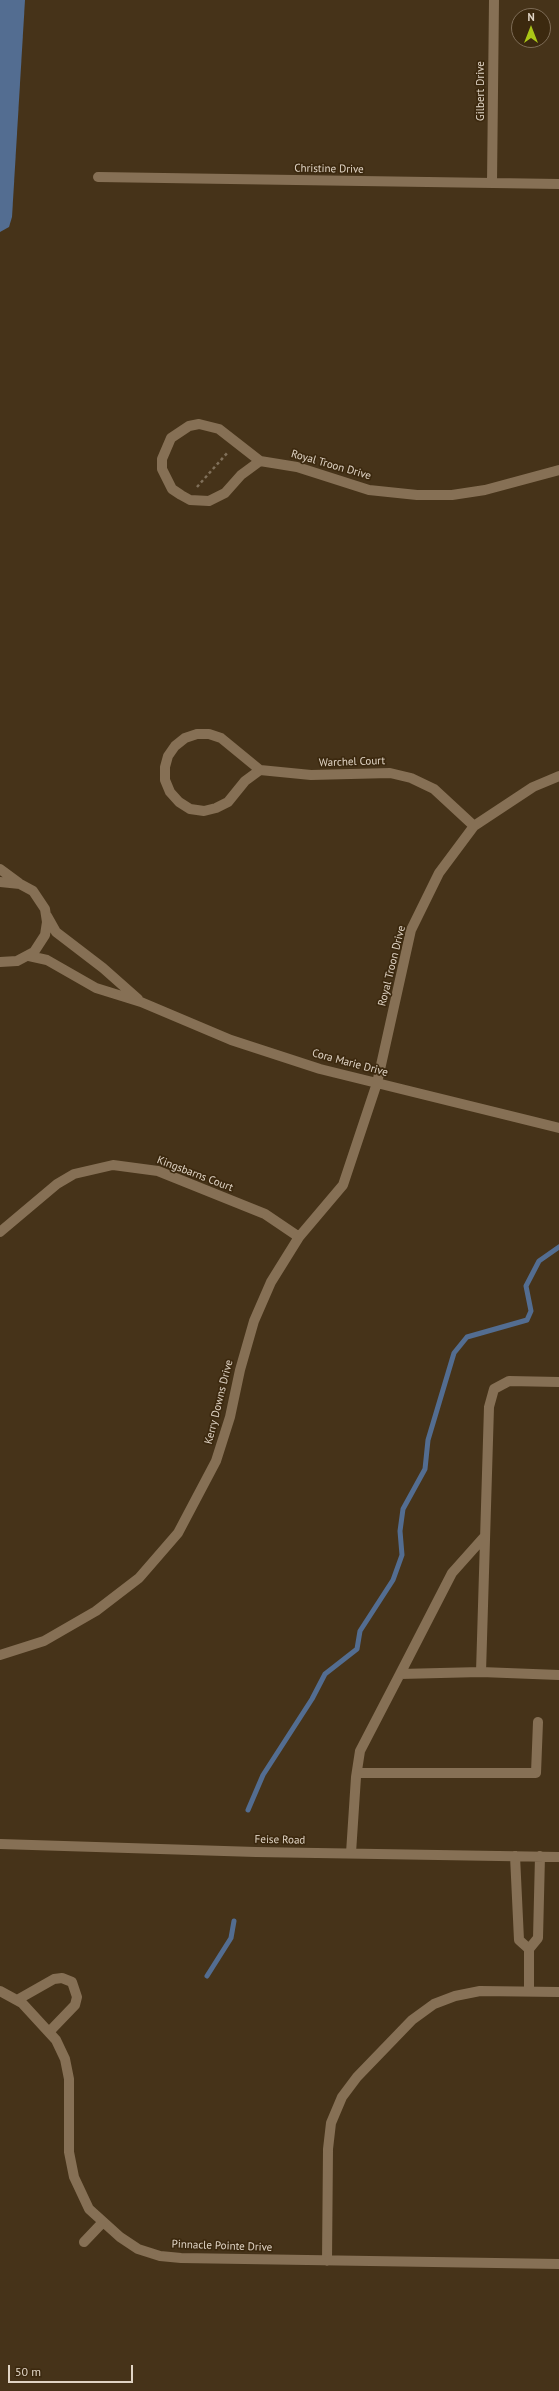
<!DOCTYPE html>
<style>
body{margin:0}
#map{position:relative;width:559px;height:2391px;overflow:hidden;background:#463319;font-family:"PT Sans",sans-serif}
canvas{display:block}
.north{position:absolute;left:511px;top:8px;width:40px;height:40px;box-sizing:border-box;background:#3c290f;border:1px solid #7e6d58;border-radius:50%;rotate:0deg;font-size:11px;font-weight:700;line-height:16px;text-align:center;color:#e0d4c5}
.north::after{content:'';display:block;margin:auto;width:14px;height:18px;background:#abc616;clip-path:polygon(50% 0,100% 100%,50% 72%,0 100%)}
.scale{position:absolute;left:8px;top:2365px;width:125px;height:18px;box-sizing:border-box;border:2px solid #e0d4c5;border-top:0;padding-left:5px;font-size:12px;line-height:14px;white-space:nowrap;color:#e0d4c5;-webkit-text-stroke:3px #3c290f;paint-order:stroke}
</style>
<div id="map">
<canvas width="559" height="2391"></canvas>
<div class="north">N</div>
<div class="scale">50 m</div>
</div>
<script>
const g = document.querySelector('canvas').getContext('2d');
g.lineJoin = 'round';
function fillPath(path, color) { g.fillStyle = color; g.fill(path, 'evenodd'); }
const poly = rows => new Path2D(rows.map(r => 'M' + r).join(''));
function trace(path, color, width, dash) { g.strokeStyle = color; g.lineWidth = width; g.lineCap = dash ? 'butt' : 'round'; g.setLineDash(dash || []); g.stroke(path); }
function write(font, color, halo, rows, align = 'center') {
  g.font = font + ' "PT Sans",sans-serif'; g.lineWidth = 3.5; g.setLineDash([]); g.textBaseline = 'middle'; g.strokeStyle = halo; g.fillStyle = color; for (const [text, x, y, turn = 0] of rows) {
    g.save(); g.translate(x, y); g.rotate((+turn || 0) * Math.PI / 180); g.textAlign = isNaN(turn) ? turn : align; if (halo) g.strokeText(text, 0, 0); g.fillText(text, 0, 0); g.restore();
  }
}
fillPath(poly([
 [0,0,25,0,12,217,9,227,0,232]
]), '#536d91');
trace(poly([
 [248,1810,263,1775,312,1699,325,1674,357,1649,360,1631,393,1580,402,1555,400,1531,403,1509,425,1469,428,1440,454,1353,467,1337,527,1320,531,1311,526,1286,539,1261,559,1247],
 [207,1976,231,1938,234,1921]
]), '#536d91', 5);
trace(poly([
 [197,487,228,452]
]), '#80705a', 2.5, [3, 3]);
trace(poly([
 [98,177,559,184],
 [492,183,494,0],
 [199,424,219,429,260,461,241,475,225,493,209,501,190,500,181,495,172,489,162,469,162,459,171,438,189,426,199,424],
 [260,461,297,467,369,490,417,495,452,495,485,490,559,470],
 [197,734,209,734,221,738,260,770,245,781,228,802,216,808,204,811,190,809,179,802,170,792,165,780,165,767,168,756,175,746,185,738,197,734],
 [260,770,311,775,390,773,411,778,434,789,474,826],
 [0,869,19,883],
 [0,882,20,884,33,891,45,909,47,922,45,935,34,952,17,961,0,962],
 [47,916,56,932,103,968,138,999],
 [29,956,47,960,96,988,141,1002,231,1040,320,1069,559,1128],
 [0,1232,57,1184,74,1174,113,1165,158,1171,265,1214,299,1237],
 [559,1382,509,1381,494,1389,489,1407,481,1672,559,1675],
 [0,1655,44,1641,96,1611,139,1578,178,1533,216,1461,230,1417,240,1370,254,1321,271,1282,299,1237,343,1185,377,1083,411,930,439,873,474,826,533,787,559,776],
 [481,1672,400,1674,452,1573,485,1536],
 [357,1773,536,1773,538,1722],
 [0,1844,256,1852,559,1857],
 [351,1853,356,1777,360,1751,400,1674],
 [515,1856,519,1940,529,1949],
 [0,1991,22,2003,56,2040,65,2059,69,2079,69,2152,74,2177,89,2209,120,2237,138,2249,160,2256,181,2258,559,2264],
 [529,1991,529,1949,538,1938,540,1856],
 [17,2000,54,1979,62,1978,72,1982,77,1997,75,2005,50,2031],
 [84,2242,103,2222],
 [327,2261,328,2149,331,2123,342,2097,357,2077,412,2020,434,2004,455,1996,480,1991,559,1992]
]), '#867055', 10);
write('11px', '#e0d4c5', '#3c290f', [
 ["Gilbert Drive",481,91,-90],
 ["Christine Drive",329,169,1],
 ["Royal Troon Drive",331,465,16],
 ["Warchel Court",352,762,-2],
 ["Royal Troon Drive",392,966,-76],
 ["Cora Marie Drive",350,1063,15],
 ["Kingsbarns Court",195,1174,21],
 ["Kerry Downs Drive",219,1402,-76],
 ["Feise Road",280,1840,1],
 ["Pinnacle Pointe Drive",222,2246,2]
]);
</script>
